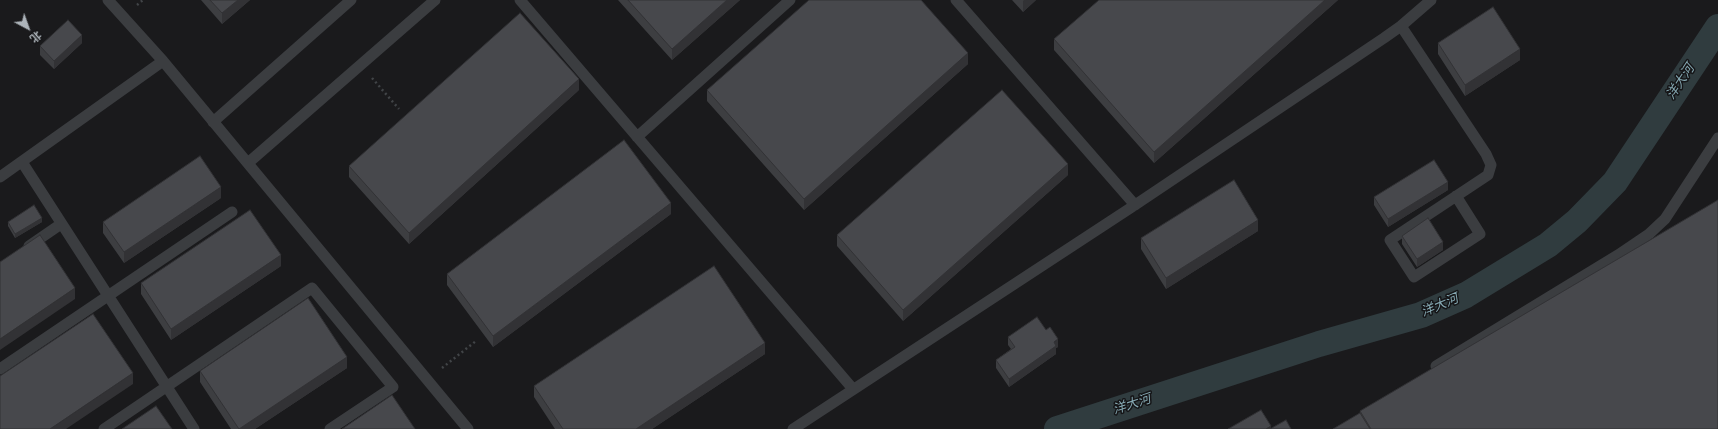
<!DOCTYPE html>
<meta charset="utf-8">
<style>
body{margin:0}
#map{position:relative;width:1718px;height:429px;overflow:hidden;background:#1a1a1c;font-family:Poppins,"Noto Sans SC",sans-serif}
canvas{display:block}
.north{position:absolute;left:8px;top:8px;width:40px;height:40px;-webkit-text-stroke:3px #151517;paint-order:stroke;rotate:139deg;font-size:11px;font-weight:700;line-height:16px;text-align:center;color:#adb4ba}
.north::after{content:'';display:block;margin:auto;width:14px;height:18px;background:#adb4ba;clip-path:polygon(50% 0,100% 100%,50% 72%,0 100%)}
</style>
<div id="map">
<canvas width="1718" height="429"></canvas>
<div class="north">北</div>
</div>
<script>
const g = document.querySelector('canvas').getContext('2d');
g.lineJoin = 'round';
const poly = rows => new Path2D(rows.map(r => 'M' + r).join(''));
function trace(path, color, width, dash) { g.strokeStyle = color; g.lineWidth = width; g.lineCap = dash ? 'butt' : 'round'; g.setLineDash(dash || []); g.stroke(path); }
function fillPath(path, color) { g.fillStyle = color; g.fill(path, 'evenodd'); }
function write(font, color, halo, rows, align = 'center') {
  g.font = font + ' Poppins,"Noto Sans SC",sans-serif'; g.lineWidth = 3; g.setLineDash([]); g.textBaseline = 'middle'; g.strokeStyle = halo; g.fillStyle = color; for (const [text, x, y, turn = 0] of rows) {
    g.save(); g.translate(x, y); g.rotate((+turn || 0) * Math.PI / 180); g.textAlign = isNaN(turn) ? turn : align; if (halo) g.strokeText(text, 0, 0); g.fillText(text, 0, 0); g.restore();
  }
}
trace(poly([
 [1057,429,1319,344,1421,315,1466,295,1548,245,1577,221,1615,182,1718,27]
]), '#303c3f', 26);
trace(poly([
 [137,5,143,0],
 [372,78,399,109],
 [442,368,476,341]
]), '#414447', 2.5, [2, 3]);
trace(poly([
 [108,0,163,61,468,429],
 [520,0,853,389],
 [956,0,1135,205],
 [1401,26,1486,154,1491,165,1488,175,1390,240,1414,277,1480,234,1456,196],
 [213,122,351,0],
 [637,137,790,0],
 [22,162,194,429],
 [248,163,435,0],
 [0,177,163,61],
 [29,246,61,224],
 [1436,366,1618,255,1649,234,1665,219,1718,138],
 [0,369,232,212],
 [104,429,312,288,393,387,330,429],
 [793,429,1135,205,1384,38,1401,26,1431,0]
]), '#3b3d40', 11);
fillPath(poly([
 [201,0,250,0,222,24],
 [618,0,740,0,672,60],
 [1012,0,1036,0,1023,12],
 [1338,0,1154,163,1054,50,1054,39],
 [82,43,54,69,40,55,40,46],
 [1438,43,1520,60,1465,96,1438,54],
 [968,64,804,210,707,101,707,90],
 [579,90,409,244,349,177,349,166],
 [1068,175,903,321,837,246,837,235],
 [1448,190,1388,227,1374,205,1374,197],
 [221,198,124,263,103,233,103,222],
 [671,214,493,347,447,285,447,274],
 [8,222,42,222,15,238,8,226],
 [1258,231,1166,289,1141,249,1141,238],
 [1402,236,1443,250,1417,267,1402,244],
 [281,266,171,340,141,294,141,283],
 [1008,337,1058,347,1056,348,1056,354,1009,387,996,368,996,360,1011,349,1008,345],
 [765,354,652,429,555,429,534,397,534,386],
 [347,368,255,429,231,429,200,382,200,371],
 [1360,411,1718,429,1333,429,1360,413]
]), '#3d3e41');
fillPath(poly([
 [238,0,250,0,222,24,222,13],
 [727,0,740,0,672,60,672,49],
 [1024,0,1036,0,1023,12,1023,1],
 [1325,0,1338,0,1154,163,1154,152],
 [82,35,82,43,54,69,54,61],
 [1520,49,1520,60,1465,96,1465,85],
 [968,53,968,64,804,210,804,199],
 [579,79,579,90,409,244,409,233],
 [1068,164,1068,175,903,321,903,310],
 [1448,182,1448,190,1388,227,1388,219],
 [221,187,221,198,124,263,124,252],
 [671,203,671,214,493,347,493,336],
 [42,218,42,222,15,238,15,234],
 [1258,220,1258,231,1166,289,1166,278],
 [1443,242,1443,250,1417,267,1417,259],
 [281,255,281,266,171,340,171,329],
 [75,288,75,299,0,350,0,339],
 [1058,339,1058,347,1056,348,1056,354,1009,387,1009,379],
 [765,343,765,354,652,429,636,429],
 [347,357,347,368,255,429,239,429],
 [133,373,133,384,66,429,50,429],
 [1271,426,1271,429,1266,429]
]), '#323235');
const building = poly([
 [210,0,238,0,222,13,210,0],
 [628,0,727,0,672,49,628,0],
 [809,0,921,0,968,53,804,199,707,90,809,0],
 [1099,0,1325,0,1154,152,1054,39,1099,0],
 [1493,7,1520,49,1465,85,1438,43,1493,7],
 [520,13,579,79,409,233,349,166,520,13],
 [68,20,82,35,54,61,40,46,68,20],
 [1002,90,1068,164,903,310,837,235,1002,90],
 [624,140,671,203,493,336,447,274,624,140],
 [200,156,221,187,124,252,103,222,200,156],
 [1434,160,1448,182,1388,219,1374,197,1434,160],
 [1234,180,1258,220,1166,278,1141,238,1234,180],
 [1718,200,1718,429,1371,429,1360,411,1718,200],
 [34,205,42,218,15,234,8,222,34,205],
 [250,210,281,255,171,329,141,283,250,210],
 [1428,218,1443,242,1417,259,1402,236,1428,218],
 [40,235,75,288,0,339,0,262,40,235],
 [714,266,765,343,636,429,563,429,534,386,714,266],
 [308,298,347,357,239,429,200,371,308,298],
 [93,314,133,373,50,429,0,429,0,376,93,314],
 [1037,317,1046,330,1050,327,1058,339,1054,342,1056,346,1009,379,996,360,1015,347,1008,337,1037,317],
 [392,395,415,429,342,429,392,395],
 [156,406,172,429,122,429,156,406],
 [1261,410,1271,426,1266,429,1228,429,1261,410],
 [1360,413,1370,429,1333,429,1360,413],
 [1286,420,1291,429,1270,429,1286,420]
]);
fillPath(building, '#47484c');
trace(building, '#323235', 1);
write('italic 13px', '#86a9b3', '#151517', [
 ["洋大河",1681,82,-56],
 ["洋大河",1440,306,-23],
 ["洋大河",1132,405,-18]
]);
</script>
